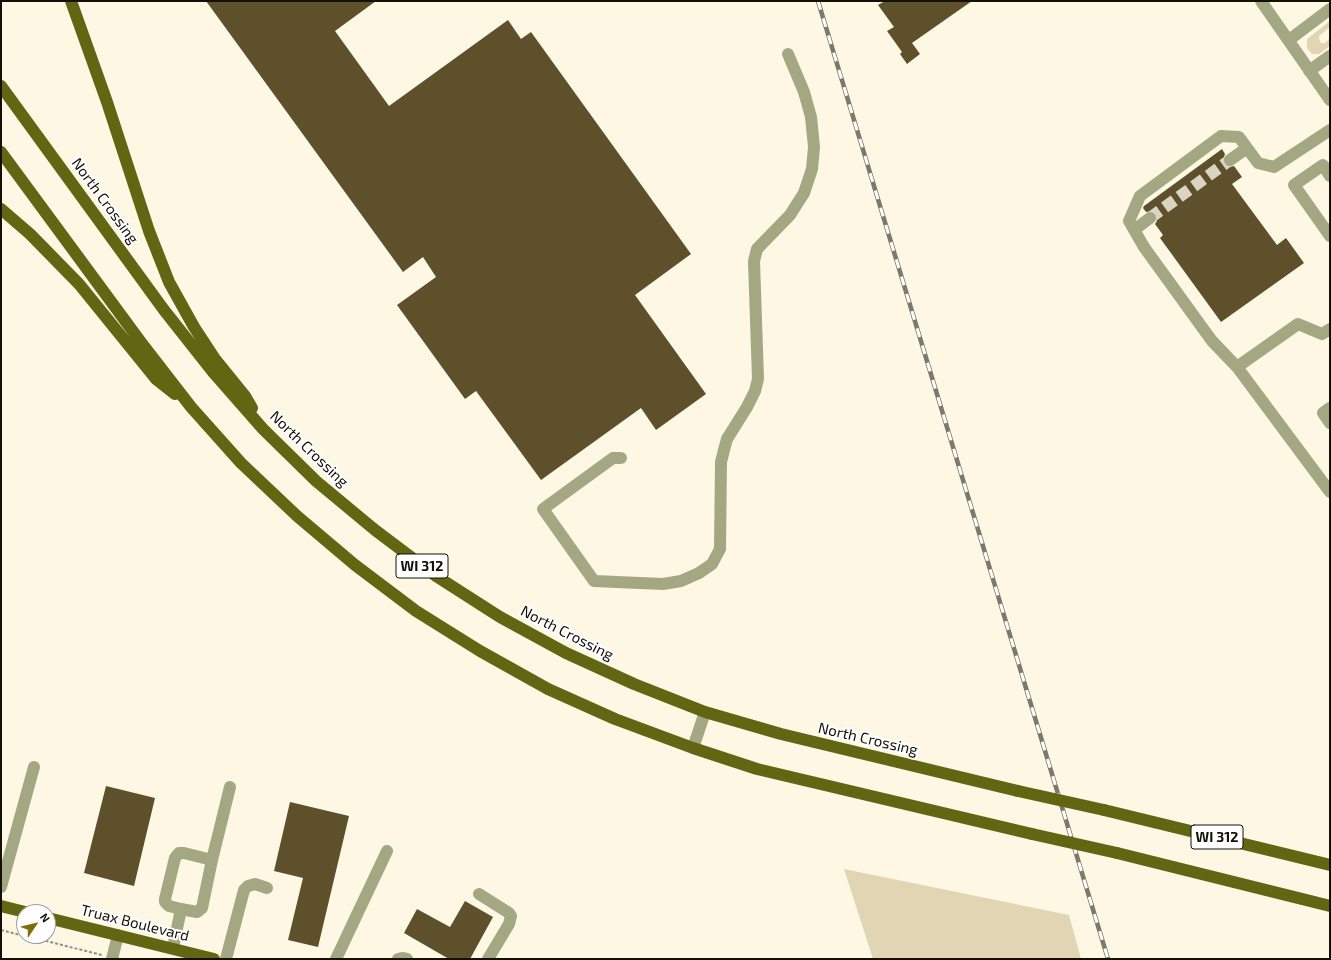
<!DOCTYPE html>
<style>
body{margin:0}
#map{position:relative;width:1331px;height:960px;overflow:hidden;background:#fdf7e4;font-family:"Exo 2",sans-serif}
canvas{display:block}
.frame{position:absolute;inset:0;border:2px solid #141006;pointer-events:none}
.north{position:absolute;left:16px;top:904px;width:40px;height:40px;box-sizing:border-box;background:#fff;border:1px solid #a19f9b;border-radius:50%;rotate:55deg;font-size:11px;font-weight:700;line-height:16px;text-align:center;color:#141006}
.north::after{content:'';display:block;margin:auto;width:14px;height:18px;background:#806e0a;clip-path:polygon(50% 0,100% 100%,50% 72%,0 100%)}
</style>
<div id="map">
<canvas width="1331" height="960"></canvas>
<div class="frame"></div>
<div class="north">N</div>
</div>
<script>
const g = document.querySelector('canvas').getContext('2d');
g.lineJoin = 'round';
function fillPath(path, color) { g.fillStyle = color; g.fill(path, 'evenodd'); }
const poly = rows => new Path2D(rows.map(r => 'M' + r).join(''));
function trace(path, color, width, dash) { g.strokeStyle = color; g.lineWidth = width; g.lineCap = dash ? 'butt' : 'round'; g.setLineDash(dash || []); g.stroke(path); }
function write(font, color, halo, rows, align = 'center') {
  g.font = font + ' "Exo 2",sans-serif'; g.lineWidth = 4; g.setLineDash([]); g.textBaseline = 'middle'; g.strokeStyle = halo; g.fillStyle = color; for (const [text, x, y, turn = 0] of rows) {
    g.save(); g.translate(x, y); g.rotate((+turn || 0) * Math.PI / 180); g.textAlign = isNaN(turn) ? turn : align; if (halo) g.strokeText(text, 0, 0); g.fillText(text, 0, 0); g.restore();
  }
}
fillPath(poly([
 [1330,21,1330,27,1319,36,1319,38,1321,43,1325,43,1330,38,1330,46,1319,54,1312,54,1307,48,1307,39],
 [844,869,1069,915,1081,959,873,959]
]), '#e1d5b4');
fillPath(poly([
 [206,1,376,1,335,31,389,106,508,20,521,39,531,32,691,254,635,295,706,394,656,430,641,408,541,480,476,391,465,399,397,305,436,277,423,257,403,272],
 [885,1,972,1,912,43,920,54,907,64,900,54,902,52,887,31,894,27,878,5],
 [1222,149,1225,154,1223,160,1224,165,1230,167,1234,166,1242,177,1232,184,1277,245,1286,238,1304,263,1221,322,1160,238,1163,235,1155,224,1157,221,1156,214,1153,211,1146,212,1143,208,1144,206],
 [106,786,155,798,134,886,84,873],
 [290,802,349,816,318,947,288,940,303,878,274,871],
 [465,901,493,917,470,959,449,959,404,933,417,909,450,927]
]), '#5e502a');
trace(poly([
 [1150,218,1230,160]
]), '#dad4c3', 12, [12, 6]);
trace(poly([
 [1,930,24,936],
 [26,936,102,955]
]), '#948f80', 2, [3, 2]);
trace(poly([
 [1261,1,1330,100],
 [1289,40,1330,9],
 [1309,71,1330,56],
 [1330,130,1274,167,1258,163,1239,137,1221,136,1140,196,1129,221,1144,247,1212,341,1237,367,1330,492],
 [1230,160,1247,148],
 [1330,176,1323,165,1294,185,1330,236],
 [1134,230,1150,218],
 [1237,367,1298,324,1322,334,1330,329],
 [1330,408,1323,413,1330,423],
 [621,458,613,458,543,509,594,581,663,584,681,581,699,573,712,564,720,549,721,462,724,450,727,439,747,407,755,391,758,379,754,261,757,249,790,215,804,193,812,169,814,147,811,117,804,92,788,54],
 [693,748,705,712],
 [212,860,230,787],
 [1,887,34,767],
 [479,894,509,913,511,916,509,924,488,959],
 [173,948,181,909,169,906,165,902,165,899,175,858,179,853,184,853,212,860,202,908,197,912,181,909],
 [112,959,118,935],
 [226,959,244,890,248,886,255,884,267,888],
 [336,959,387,851],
 [398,959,402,958,407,959]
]), '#a4a882', 12);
trace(poly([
 [71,1,107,102,149,231,169,282,194,327,215,359,245,396,252,408],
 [1,86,164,310,213,372,263,429,316,481,375,530,436,576,500,617,566,653,634,684,705,712,781,734,1018,791],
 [1,152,143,345,191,407,241,463,297,516,355,565,416,611,480,651,548,689,615,719,693,748,757,769,1032,834],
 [1,209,30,234,79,284,156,379,175,394],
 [1104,810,1330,865],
 [1117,853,1330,906],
 [1,906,25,912],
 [48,918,214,959]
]), '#626613', 12);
const rail = poly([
 [818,1,1108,959]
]);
trace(rail, '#7c786a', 4.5);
trace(rail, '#fff', 3, [9]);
trace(poly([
 [1018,791,1104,810],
 [1032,834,1117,853]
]), '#626613', 12);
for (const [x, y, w] of [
 [422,566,52],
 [1217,837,52]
]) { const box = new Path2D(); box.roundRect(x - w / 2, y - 12, w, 24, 3); g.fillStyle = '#fff'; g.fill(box); trace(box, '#141006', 1); }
write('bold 14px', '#141006', null, [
 ["WI 312",422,566],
 ["WI 312",1217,837]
]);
write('15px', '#141006', '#fff', [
 ["North Crossing",105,201,54],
 ["North Crossing",309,449,44],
 ["North Crossing",567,633,27],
 ["North Crossing",868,739,13],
 ["Truax Boulevard",135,923,14]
]);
</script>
